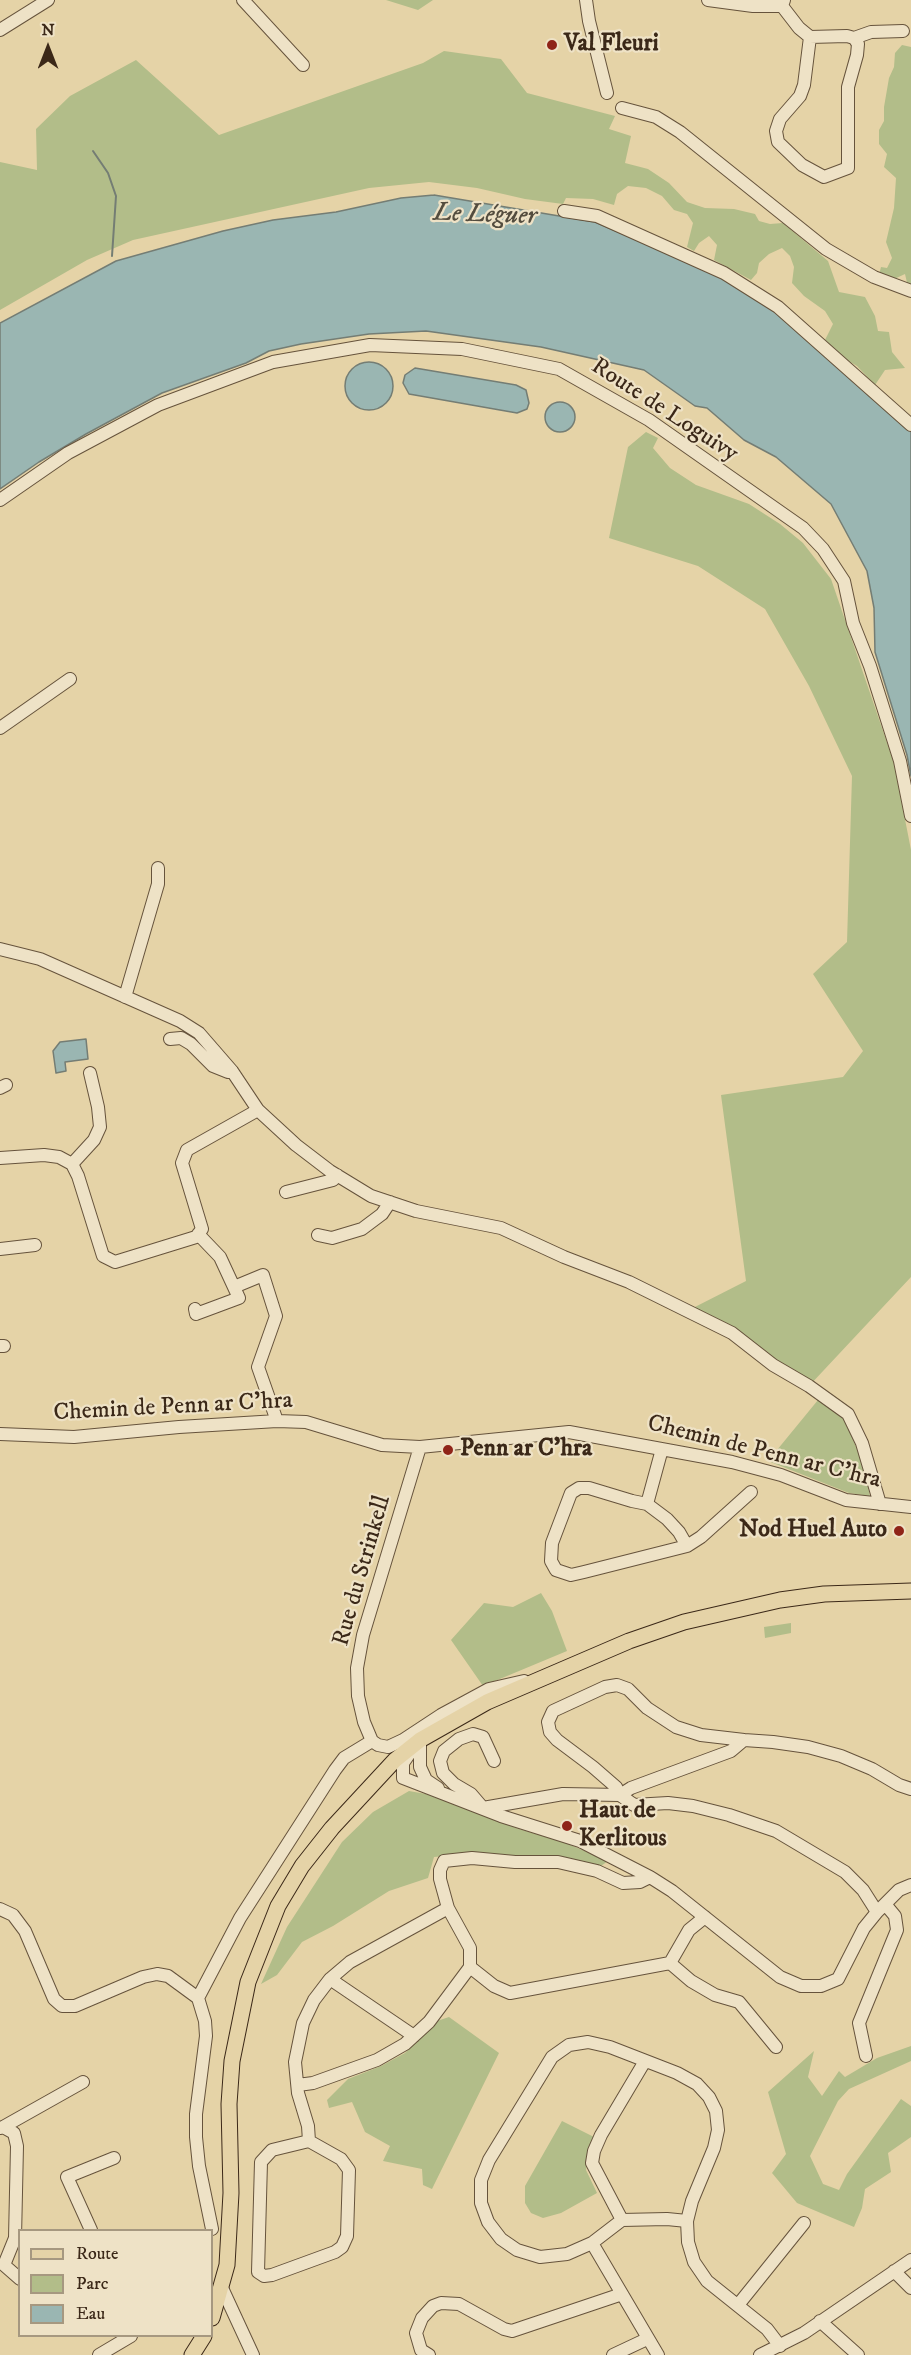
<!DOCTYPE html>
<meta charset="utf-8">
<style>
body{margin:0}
#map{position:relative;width:911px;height:2355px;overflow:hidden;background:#e5d3a7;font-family:"IM FELL DW Pica",serif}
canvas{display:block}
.legend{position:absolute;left:18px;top:2229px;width:195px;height:108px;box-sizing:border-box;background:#eee2c6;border:2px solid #a69880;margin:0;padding:8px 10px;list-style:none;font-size:18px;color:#3b2818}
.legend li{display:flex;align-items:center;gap:12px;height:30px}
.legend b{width:30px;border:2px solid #a69880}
.north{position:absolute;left:18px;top:18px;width:60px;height:60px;-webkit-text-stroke:4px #eee2c6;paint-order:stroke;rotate:0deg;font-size:16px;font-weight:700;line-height:24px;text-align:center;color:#3b2818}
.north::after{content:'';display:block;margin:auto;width:21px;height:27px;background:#3b2818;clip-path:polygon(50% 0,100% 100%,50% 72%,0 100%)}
</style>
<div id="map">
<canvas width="911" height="2355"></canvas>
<ul class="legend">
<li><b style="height:8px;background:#e5d3a7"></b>Route</li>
<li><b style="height:16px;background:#b2bd89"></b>Parc</li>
<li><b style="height:16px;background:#9ab6b2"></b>Eau</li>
</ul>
<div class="north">N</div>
</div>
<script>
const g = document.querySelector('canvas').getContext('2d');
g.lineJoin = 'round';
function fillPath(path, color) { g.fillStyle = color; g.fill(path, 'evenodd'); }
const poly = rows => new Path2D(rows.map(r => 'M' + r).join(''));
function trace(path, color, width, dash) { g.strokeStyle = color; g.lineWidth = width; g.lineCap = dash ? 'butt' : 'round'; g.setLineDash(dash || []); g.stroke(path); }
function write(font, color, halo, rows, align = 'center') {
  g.font = font + ' "IM FELL DW Pica",serif'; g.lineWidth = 4.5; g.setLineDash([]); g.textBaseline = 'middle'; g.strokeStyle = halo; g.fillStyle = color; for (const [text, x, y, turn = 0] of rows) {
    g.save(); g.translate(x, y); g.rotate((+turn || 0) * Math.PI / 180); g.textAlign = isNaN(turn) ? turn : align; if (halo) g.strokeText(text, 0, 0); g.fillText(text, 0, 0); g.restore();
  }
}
fillPath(poly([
 [386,0,433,0,418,10],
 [902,45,911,47,911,287,908,287,905,274,892,280,879,275,881,267,887,268,892,258,886,242,894,208,896,178,884,167,887,154,879,144,879,130,884,121,884,107,889,78,894,67,895,53],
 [444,51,501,59,527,93,615,116,609,129,631,136,625,163,648,169,669,183,687,202,705,208,734,209,755,214,759,221,770,224,783,223,828,261,839,292,865,297,875,316,878,331,889,332,892,352,905,368,885,370,875,385,857,366,842,357,825,340,833,324,825,311,804,296,792,283,794,267,790,256,782,248,769,254,759,263,757,273,751,280,714,260,717,245,709,236,699,243,694,251,687,247,693,223,687,214,674,210,662,196,646,188,628,186,617,194,614,205,593,199,566,198,563,204,525,199,477,188,429,182,369,188,133,240,87,260,0,310,0,162,37,170,36,129,70,96,136,60,219,135,423,63],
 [646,432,658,438,653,448,670,468,696,485,749,504,780,524,803,543,831,579,894,763,911,850,911,1277,809,1386,689,1310,746,1281,721,1095,843,1077,863,1051,813,974,847,942,852,776,809,686,765,609,698,566,609,538,628,447],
 [818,1400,844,1417,863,1464,870,1496,849,1493,768,1461],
 [541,1593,552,1611,567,1651,483,1686,451,1640,484,1603,513,1607],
 [791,1623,791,1633,765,1638,764,1627],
 [409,1791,426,1794,519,1829,566,1843,608,1861,601,1866,562,1858,519,1857,476,1853,434,1857,428,1878,389,1891,333,1926,302,1942,277,1975,261,1984,287,1927,342,1842,373,1812],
 [449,2017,499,2053,432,2189,423,2185,422,2169,383,2161,390,2146,365,2132,352,2102,329,2108,327,2100,348,2079,381,2066,405,2053,437,2021],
 [911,2046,911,2061,849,2089,838,2101,810,2156,823,2184,839,2190,847,2174,901,2099,911,2106,911,2137,888,2153,891,2172,865,2189,862,2208,854,2227,797,2203,772,2173,786,2154,768,2092,814,2051,808,2077,822,2096,839,2071,845,2077,877,2058],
 [562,2121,596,2138,589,2151,586,2170,597,2193,561,2213,543,2218,531,2213,525,2203,525,2186]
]), '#b2bd89');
const water = poly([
 [434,195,595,222,718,275,760,298,911,429,911,776,907,755,875,652,874,608,867,571,831,504,776,457,744,440,707,408,695,406,644,370,541,347,426,331,369,334,301,344,269,351,246,363,162,393,86,434,39,462,0,489,0,323,116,261,223,231,273,220,336,212,401,198,434,195],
 '345 386a24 24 0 1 1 48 0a24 24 0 1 1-48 0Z',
 [415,368,516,385,526,390,529,403,527,409,517,413,409,394,403,383,405,375,415,368],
 '545 417a15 15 0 1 1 30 0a15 15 0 1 1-30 0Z',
 [86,1039,88,1059,65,1062,66,1071,56,1073,53,1051,60,1042,86,1039]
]);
fillPath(water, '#9ab6b2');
trace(water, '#747d74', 1.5);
trace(poly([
 [93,151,108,173,116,196,112,256]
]), '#747d74', 2);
const minor = poly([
 [243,0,303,65],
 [586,0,589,21,607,93],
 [708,0,753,6,782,6,784,0],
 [782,6,799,28,810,37,804,85,800,96,780,119,776,131,778,142,802,165,824,177,848,168,848,87,857,55,858,44,854,38,847,36,810,37],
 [0,30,48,0],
 [854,38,871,32,903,31],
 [622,108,656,117,680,132,826,249,874,277,911,291],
 [564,211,597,216,724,273,778,307,911,425],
 [0,500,68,453,158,405,273,362,370,345,462,349,559,369,649,420,803,528,823,549,844,581,853,623,870,666,900,761,911,816],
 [0,728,70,679],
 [0,949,40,959,180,1021,199,1033,232,1071,258,1110,296,1145,330,1171,371,1196,416,1211,501,1228,564,1257,629,1282,732,1333,773,1365,809,1386,848,1414,862,1443,880,1504],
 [125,997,158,884,158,868],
 [170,1039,181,1038,191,1044,213,1066,228,1072,232,1071],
 [0,1088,6,1085],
 [0,1158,44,1155,59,1157,72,1164,78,1176,103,1256,115,1262,196,1237,202,1229,182,1163,187,1150,258,1110],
 [72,1164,94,1140,100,1127,98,1107,90,1073],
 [286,1192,333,1180,337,1175],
 [318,1235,332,1238,362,1229,382,1214,390,1202],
 [0,1249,35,1245],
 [234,1287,263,1275,276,1316,258,1367,277,1421],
 [195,1309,196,1314,239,1298,220,1257,198,1234],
 [0,1346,4,1346],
 [0,1434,74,1437,179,1427,277,1421,306,1422,382,1445,420,1447,569,1432,732,1462,781,1475,846,1500,911,1507],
 [647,1504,667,1519,679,1532,687,1546,584,1572,571,1575,556,1570,551,1561,552,1543,571,1493,579,1488,589,1488,632,1501,647,1504,662,1449],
 [687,1546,701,1537,751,1492],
 [420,1740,420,1767,426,1780,438,1788],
 [744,1740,701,1735,676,1727,647,1708,628,1689,617,1685,605,1687,553,1711,548,1722,550,1732,557,1740,593,1767,616,1787,620,1795,634,1805,668,1803,693,1806,729,1815,776,1831,845,1872,863,1890,877,1912],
 [372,1741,364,1722,358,1696,357,1668,363,1635,420,1447],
 [372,1741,378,1745,388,1747,403,1740,441,1715,489,1689,524,1681],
 [412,1750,403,1763,403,1778,501,1816,580,1841,650,1877,672,1891,780,1977,801,1986,821,1986,838,1979,864,1928,877,1912,899,1890,911,1885],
 [494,1761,483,1737,473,1734,459,1739,444,1751,440,1761,443,1773,454,1784,471,1794,483,1808,563,1794,620,1795,631,1788,731,1751,744,1740,773,1742,808,1747,841,1756,872,1769,899,1785,911,1789],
 [0,1909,13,1915,25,1931,54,1999,62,2006,75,2006,143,1977,157,1974,168,1976,198,1998,205,2021,206,2036,196,2114,196,2137,199,2166,212,2229],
 [670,1963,691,1981,715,1995,739,2002,776,2047],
 [470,1967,494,1986,510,1993,670,1963,689,1930,705,1917],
 [330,1979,414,2036],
 [198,1998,240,1918,335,1770,344,1758,372,1741],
 [866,2056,859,2023,897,1930,895,1916,885,1904],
 [298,2085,313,2083,377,2060,405,2044,429,2022,470,1967,470,1948,448,1908,440,1879,440,1870,444,1861,472,1858,515,1862,558,1862,597,1871,623,1883,640,1882,650,1877],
 [3,2127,83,2082],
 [0,2128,3,2127,14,2133,17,2146,15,2238,4,2265,20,2279],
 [309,2141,341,2159,349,2170,347,2236,342,2247,335,2252,272,2275,264,2276,258,2272,261,2162,272,2150,309,2141],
 [309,2141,308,2126,298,2093,295,2062,303,2023,314,2000,330,1979,350,1962,448,1908],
 [622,2220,592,2163,594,2151,601,2135,645,2061],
 [687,2221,667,2219,622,2220,592,2243,567,2254,540,2257,517,2250,501,2239,488,2222,481,2203,481,2180,489,2160,552,2057,569,2045,588,2042,610,2047,677,2073,697,2084,709,2097,716,2111,718,2130,714,2148,692,2201,687,2221,688,2242,694,2262,707,2281,767,2329,780,2346],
 [91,2230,67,2177,114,2158],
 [592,2243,658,2355],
 [894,2271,911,2288],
 [222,2288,253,2355],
 [738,2305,804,2223],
 [820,2321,858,2355],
 [99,2355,131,2336],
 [429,2355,421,2350,416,2333,422,2318,433,2306,441,2303,459,2304,504,2329,512,2331,622,2294],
 [613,2355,647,2339],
 [760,2355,804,2333,911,2260]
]);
const major = poly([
 [212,2318,227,2265,231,2193,229,2104,232,2061,248,1982,278,1906,302,1866,332,1828,395,1760,420,1740,487,1702,629,1641,684,1622,780,1600,824,1594,911,1591],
 [192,2355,204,2336]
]);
trace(minor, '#66533c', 14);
trace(major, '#3b2818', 17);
trace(minor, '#eee2c6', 12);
trace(major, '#e5d3a7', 15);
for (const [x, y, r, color] of [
 [552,45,6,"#8f2418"],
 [448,1450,6,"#8f2418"],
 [899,1531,6,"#8f2418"],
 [567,1826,6,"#8f2418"]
]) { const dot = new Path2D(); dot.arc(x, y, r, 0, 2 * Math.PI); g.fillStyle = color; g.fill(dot); trace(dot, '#eee2c6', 2); }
write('bold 24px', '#3b2818', '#eee2c6', [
 ["Val Fleuri",564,45],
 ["Penn ar C'hra",460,1450],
 ["Nod Huel Auto",887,1531,"right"],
 ["Haut de",579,1812],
 ["Kerlitous",579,1840]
], 'left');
write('24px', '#3b2818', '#eee2c6', [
 ["Route de Loguivy",664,411,33],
 ["Chemin de Penn ar C'hra",173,1408,-3],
 ["Chemin de Penn ar C'hra",764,1453,14],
 ["Rue du Strinkell",363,1571,-74]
]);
write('italic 26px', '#534c3e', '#eee2c6', [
 ["Le Léguer",485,216,2]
]);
</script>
